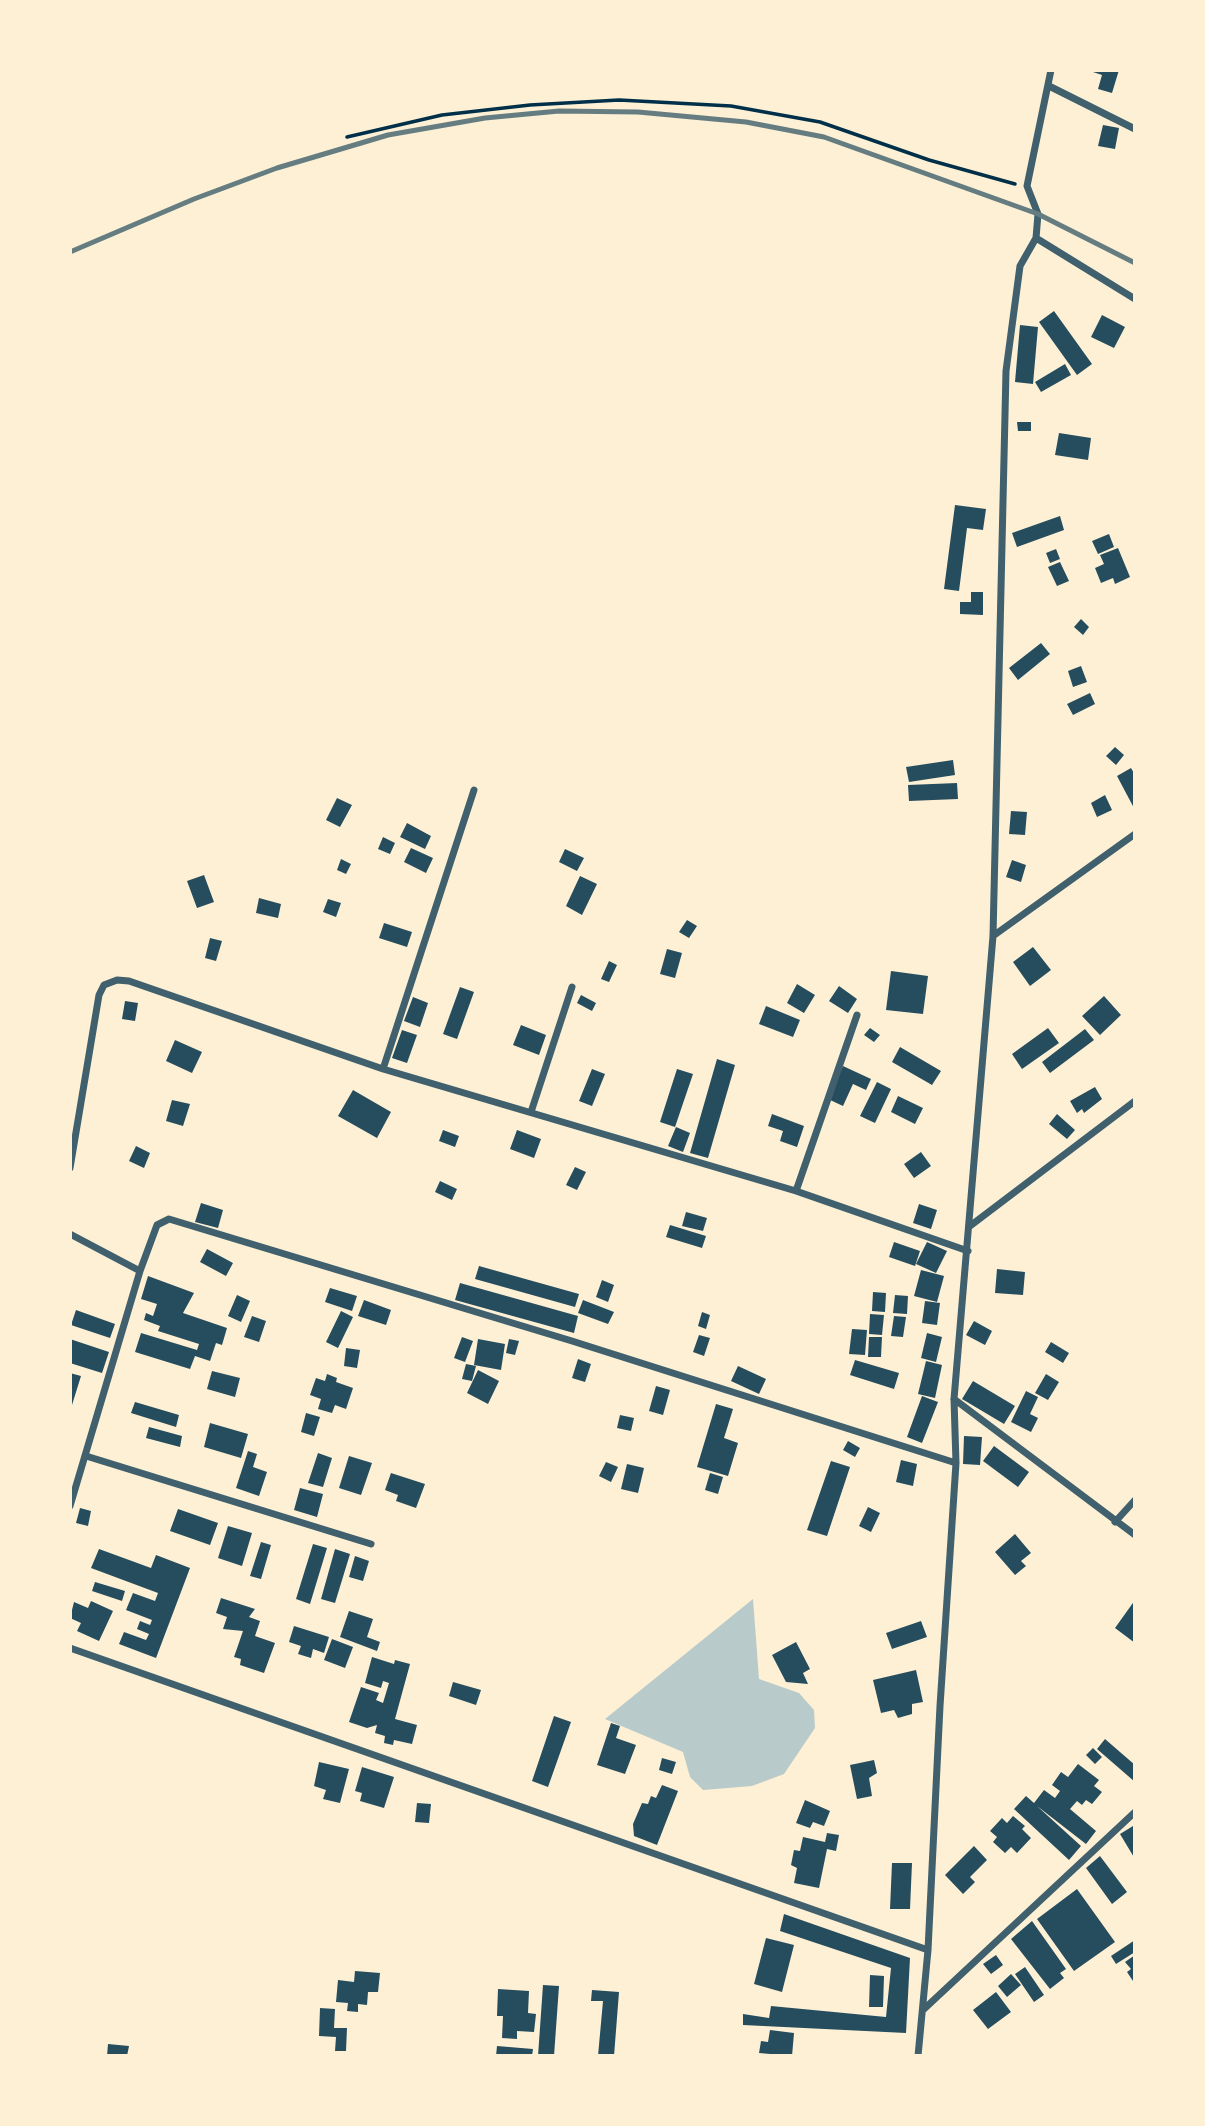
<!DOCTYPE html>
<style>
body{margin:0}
#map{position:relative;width:1205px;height:2126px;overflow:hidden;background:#fdf0d5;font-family:Rubik,sans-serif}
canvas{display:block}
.frame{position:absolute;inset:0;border:72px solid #fdf0d5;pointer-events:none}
</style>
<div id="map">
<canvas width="1205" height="2126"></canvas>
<div class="frame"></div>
</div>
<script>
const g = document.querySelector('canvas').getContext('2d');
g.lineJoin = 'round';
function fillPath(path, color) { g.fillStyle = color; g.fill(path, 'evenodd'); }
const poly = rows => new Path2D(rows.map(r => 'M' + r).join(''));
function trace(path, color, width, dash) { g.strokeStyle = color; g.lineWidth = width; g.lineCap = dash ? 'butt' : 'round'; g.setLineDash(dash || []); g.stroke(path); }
fillPath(poly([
 [753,1599,759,1679,799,1693,814,1710,815,1728,784,1774,752,1786,703,1790,690,1777,683,1752,605,1719]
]), '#b9caca');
fillPath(poly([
 [1087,70,1119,70,1112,93,1098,89,1102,75],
 [1103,125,1119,128,1115,149,1098,146],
 [1054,311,1092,364,1077,375,1039,322],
 [1102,315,1125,327,1114,348,1091,337],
 [1020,325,1038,327,1033,384,1015,382],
 [1065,364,1071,375,1041,392,1035,382],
 [1017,422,1031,422,1031,431,1018,431],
 [1059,433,1091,438,1088,460,1055,455],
 [955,505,986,509,983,530,967,528,959,591,944,589],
 [1060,516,1064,530,1017,547,1012,533],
 [1109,534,1114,547,1098,554,1092,541],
 [1118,548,1130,577,1115,584,1113,578,1101,583,1095,568,1104,564,1100,555],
 [1056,549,1060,559,1050,563,1046,553],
 [1060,562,1069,581,1057,586,1048,567],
 [971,592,983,592,983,615,960,614,960,602,971,602],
 [1081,619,1089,627,1083,635,1074,627],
 [1041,643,1050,654,1018,680,1009,668],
 [1081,666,1087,682,1073,687,1068,671],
 [1090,693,1095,704,1073,715,1067,704],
 [1115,747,1124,755,1116,765,1106,756],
 [953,760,955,775,909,782,906,767],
 [1131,768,1135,775,1135,810,1117,776],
 [957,783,958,799,909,801,908,785],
 [1105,795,1112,810,1097,817,1091,803],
 [337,798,352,805,340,827,326,820],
 [1011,811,1027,812,1025,835,1009,834],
 [407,823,431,836,425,849,400,837],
 [383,837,395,843,390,854,378,849],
 [411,848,433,858,426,873,404,862],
 [565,849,584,858,577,871,559,862],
 [341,859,351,864,346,874,337,870],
 [1012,860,1026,865,1021,882,1006,877],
 [204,875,214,902,197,908,187,881],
 [580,876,597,884,582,915,566,906],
 [259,898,281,904,278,918,256,913],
 [328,899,341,903,336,917,323,912],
 [687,920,697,926,689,938,679,932],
 [384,923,412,932,407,947,379,938],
 [210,938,222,941,216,961,205,958],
 [1033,947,1051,970,1030,986,1013,962],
 [667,949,682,953,675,978,660,974],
 [609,961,617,965,609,982,601,979],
 [891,971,928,976,923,1014,886,1010],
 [797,984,815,995,804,1013,787,1003],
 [839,986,857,999,848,1013,829,1001],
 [460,987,474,992,457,1039,443,1034],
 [581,995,596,1003,592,1011,577,1003],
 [1104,996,1121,1015,1100,1035,1082,1016],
 [413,997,428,1003,420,1027,404,1021],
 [125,1001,138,1003,135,1021,122,1019],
 [766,1006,800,1020,793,1037,759,1024],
 [521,1025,546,1035,539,1055,513,1045],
 [870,1028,880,1035,874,1042,864,1035],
 [1048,1028,1059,1043,1022,1069,1012,1054],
 [1085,1029,1094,1040,1050,1073,1042,1062],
 [402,1030,417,1035,407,1063,392,1058],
 [175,1040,202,1052,192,1073,166,1061],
 [900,1047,941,1071,932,1085,892,1062],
 [717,1059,735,1065,708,1158,690,1153],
 [843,1066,871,1079,866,1090,853,1084,843,1106,828,1099],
 [592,1069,605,1074,592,1106,579,1101],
 [677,1069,693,1074,675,1127,660,1122],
 [877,1082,891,1089,875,1123,860,1116],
 [1095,1087,1102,1099,1084,1113,1082,1109,1077,1113,1070,1101],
 [353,1090,391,1112,377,1138,338,1116],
 [898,1096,923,1108,915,1124,891,1112],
 [172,1100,190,1104,183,1126,166,1121],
 [772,1114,804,1126,797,1147,780,1141,783,1131,768,1126],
 [1057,1114,1075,1130,1067,1139,1049,1124],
 [676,1127,690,1133,683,1152,668,1146],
 [443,1130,459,1136,455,1147,439,1141],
 [517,1130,541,1139,534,1158,510,1149],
 [136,1146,150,1153,144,1168,129,1161],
 [921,1152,931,1166,914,1178,904,1164],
 [575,1167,586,1172,577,1190,566,1185],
 [440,1181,457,1189,452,1200,435,1192],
 [201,1203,223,1210,218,1228,195,1222],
 [919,1204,937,1210,931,1229,913,1223],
 [686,1212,707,1218,703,1231,682,1226],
 [670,1225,706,1236,702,1248,666,1237],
 [894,1242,920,1251,915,1266,889,1257],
 [927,1242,947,1251,936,1273,916,1264],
 [207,1249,233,1263,226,1276,200,1262],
 [479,1266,579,1294,575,1307,475,1279],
 [997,1269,1025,1272,1023,1295,995,1293],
 [921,1270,944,1276,937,1302,914,1296],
 [148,1276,194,1293,183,1313,227,1328,222,1345,216,1343,210,1361,195,1356,190,1369,135,1352,141,1333,197,1350,199,1344,158,1331,160,1326,144,1320,146,1313,153,1316,157,1304,141,1299],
 [602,1280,614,1285,608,1302,596,1297],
 [460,1283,578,1316,574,1333,455,1300],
 [330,1288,357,1296,352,1311,325,1302],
 [873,1292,886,1293,885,1312,872,1311],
 [237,1295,250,1301,241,1322,228,1316],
 [895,1295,908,1296,907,1314,893,1313],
 [364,1300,391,1310,386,1325,358,1316],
 [583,1300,614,1312,608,1324,578,1313],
 [925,1301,940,1303,937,1325,922,1323],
 [76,1310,115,1324,110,1338,71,1325],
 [341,1311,353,1317,338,1348,326,1342],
 [702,1312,710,1315,706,1329,698,1326],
 [870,1314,884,1315,882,1335,869,1334],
 [252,1316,266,1321,259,1342,244,1337],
 [894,1316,906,1317,903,1337,891,1336],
 [974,1321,992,1331,985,1345,966,1335],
 [852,1329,867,1330,865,1355,849,1354],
 [927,1333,942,1337,936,1362,921,1358],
 [699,1335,710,1338,704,1356,693,1352],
 [462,1337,473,1341,465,1362,454,1358],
 [869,1337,882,1337,881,1357,868,1357],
 [70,1339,109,1352,102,1373,70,1363],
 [478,1339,505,1344,501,1370,474,1365],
 [509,1339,519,1341,515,1355,506,1353],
 [1051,1342,1069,1353,1063,1363,1045,1352],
 [346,1348,360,1350,357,1368,344,1366],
 [578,1359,591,1364,585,1382,572,1378],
 [855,1360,899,1373,894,1389,850,1375],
 [926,1361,942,1365,935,1398,918,1394],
 [466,1364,476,1366,472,1381,462,1379],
 [738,1366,766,1379,759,1394,731,1381],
 [478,1370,499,1381,488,1404,467,1393],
 [212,1371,240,1378,235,1397,207,1389],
 [70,1373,81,1376,72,1405,70,1405],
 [327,1374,337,1378,336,1382,353,1388,346,1409,335,1405,332,1413,318,1409,321,1399,310,1395,316,1378,325,1381],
 [1046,1374,1059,1382,1048,1400,1035,1393],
 [973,1381,1015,1406,1004,1424,962,1399],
 [656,1386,670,1390,663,1415,649,1411],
 [1026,1391,1038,1397,1030,1414,1038,1418,1031,1432,1011,1422],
 [922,1396,938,1402,922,1443,907,1437],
 [135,1402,179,1415,176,1427,131,1413],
 [716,1404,733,1409,724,1438,738,1443,728,1476,697,1467],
 [306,1413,320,1417,314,1436,301,1432],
 [620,1415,634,1418,631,1431,617,1428],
 [210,1423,248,1434,241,1458,204,1447],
 [149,1427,182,1436,180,1447,146,1438],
 [964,1436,982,1437,980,1465,963,1464],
 [848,1441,860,1448,855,1457,843,1450],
 [994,1446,1029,1472,1018,1487,983,1461],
 [248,1451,257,1454,253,1467,267,1472,259,1496,236,1488],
 [318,1453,332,1458,323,1487,308,1483],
 [349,1456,372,1463,361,1495,339,1488],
 [901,1460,917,1464,913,1486,896,1482],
 [831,1461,850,1467,827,1536,807,1530],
 [606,1462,618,1467,611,1482,599,1476],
 [627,1464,644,1468,638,1493,621,1489],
 [391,1473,425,1484,416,1508,396,1501,398,1495,385,1490],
 [710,1473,723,1477,718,1494,705,1490],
 [300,1488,323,1494,317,1517,294,1510],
 [868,1507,880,1513,871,1532,859,1526],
 [80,1508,91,1511,88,1526,76,1523],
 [178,1509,218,1523,210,1545,170,1531],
 [228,1526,252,1533,242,1566,218,1558],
 [1015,1534,1031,1553,1021,1561,1026,1566,1015,1575,995,1552],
 [261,1542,271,1545,261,1579,250,1576],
 [313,1544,327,1548,310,1604,296,1599],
 [99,1549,151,1568,156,1555,190,1568,156,1658,119,1644,124,1632,146,1640,149,1634,137,1629,140,1621,150,1625,152,1620,126,1610,133,1593,155,1601,158,1593,91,1568],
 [335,1549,350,1554,335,1603,321,1599],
 [355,1556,369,1561,363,1581,349,1577],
 [95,1582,125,1591,122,1601,92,1591],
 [221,1598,255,1609,249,1617,260,1621,255,1636,275,1643,264,1673,240,1665,241,1659,234,1657,243,1631,223,1629,227,1617,216,1613],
 [1135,1600,1135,1643,1115,1628],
 [91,1601,113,1611,99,1641,77,1631,81,1623,70,1618,74,1602,88,1608],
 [349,1611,373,1619,367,1637,380,1642,377,1651,340,1637],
 [921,1621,927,1637,892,1649,886,1633],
 [294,1626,329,1637,324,1653,313,1649,311,1658,298,1654,301,1646,289,1642],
 [332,1639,353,1647,345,1668,324,1660],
 [796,1642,810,1669,803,1673,808,1684,786,1682,772,1655],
 [372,1657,394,1664,395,1660,410,1664,395,1719,417,1725,412,1744,394,1740,393,1745,384,1743,385,1736,375,1733,377,1725,367,1728,349,1722,361,1687,379,1693,376,1700,383,1703,389,1683,383,1681,381,1688,365,1683],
 [916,1670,923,1702,912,1704,912,1714,898,1718,894,1710,881,1713,873,1680],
 [453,1682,481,1690,476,1705,449,1696],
 [554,1716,571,1722,548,1787,532,1781],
 [611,1723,620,1726,616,1738,636,1745,625,1774,597,1765],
 [1105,1739,1135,1765,1135,1782,1097,1749],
 [1093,1748,1102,1757,1095,1764,1086,1755],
 [662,1758,676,1762,672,1774,659,1770],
 [874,1760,877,1773,869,1778,872,1796,857,1799,850,1765],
 [319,1762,349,1769,340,1803,323,1799,326,1790,314,1786],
 [1078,1764,1099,1780,1094,1786,1102,1792,1092,1804,1086,1800,1082,1805,1077,1801,1070,1809,1096,1831,1086,1844,1037,1806,1081,1846,1069,1860,1014,1809,1026,1796,1034,1803,1044,1790,1055,1798,1060,1791,1052,1785,1061,1772,1068,1777],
 [362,1767,394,1777,384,1808,360,1801,362,1793,355,1791],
 [662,1785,678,1791,657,1845,634,1836,633,1824,642,1803,648,1804,651,1796,656,1798],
 [805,1800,830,1811,824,1826,813,1822,810,1828,796,1823],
 [417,1803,431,1804,429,1823,415,1822],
 [1013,1816,1025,1826,1022,1829,1031,1838,1017,1853,1011,1847,1005,1853,993,1842,997,1837,990,1831,1002,1818,1007,1823],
 [1133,1826,1135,1829,1135,1859,1120,1834],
 [827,1833,839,1835,836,1851,827,1849,819,1888,794,1883,797,1868,791,1865,794,1850,800,1851,803,1837,825,1842],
 [974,1846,987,1860,970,1877,975,1882,963,1894,945,1875],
 [1100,1856,1127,1892,1112,1904,1086,1868],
 [892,1863,912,1863,910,1909,890,1909],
 [1077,1889,1115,1942,1074,1971,1037,1919],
 [784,1914,910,1958,906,2033,743,2025,743,2014,769,2018,771,2006,886,2017,891,1968,780,1931],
 [1032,1921,1066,1969,1060,1973,1064,1978,1050,1989,1011,1939],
 [766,1938,794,1945,782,1992,754,1984],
 [1135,1940,1135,1952,1116,1964,1111,1956],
 [996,1955,1003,1965,991,1974,983,1964],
 [1135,1955,1135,1984,1127,1972,1131,1969,1125,1962],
 [1025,1967,1044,1995,1034,2002,1015,1974],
 [355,1971,380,1973,378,1992,368,1992,367,2005,358,2004,358,2012,347,2011,348,2003,336,2002,338,1980,354,1982],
 [1011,1974,1021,1985,1007,1997,998,1986],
 [870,1975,884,1976,883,2007,869,2007],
 [543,1985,559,1986,554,2056,538,2056],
 [498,1989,529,1991,528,2013,536,2014,534,2032,517,2031,517,2039,502,2038,503,2016,497,2016],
 [592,1990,619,1992,614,2056,598,2056,603,2001,591,2001],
 [996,1992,1011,2012,988,2029,973,2010],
 [320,2008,335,2009,334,2028,347,2028,346,2051,335,2051,336,2037,319,2036],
 [770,2030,794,2033,792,2056,759,2053,761,2041,768,2042],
 [108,2044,129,2046,127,2056,107,2056],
 [497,2046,533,2049,532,2056,496,2056]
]), '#264d5e');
trace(poly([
 [347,137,442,115,530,105,619,100,731,106,820,122,929,160,1015,184]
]), '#003049', 3.5);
trace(poly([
 [1049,86,1135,129],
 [1036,238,1135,299],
 [993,936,1135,834],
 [383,1069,474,790],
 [531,1112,572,987],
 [70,1168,99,995,104,985,117,980,129,981,383,1069,796,1191,968,1251],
 [796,1191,857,1015],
 [970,1226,1135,1101],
 [70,1234,140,1271],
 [954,1399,1135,1535],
 [86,1456,371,1544],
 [70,1506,140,1271,157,1225,169,1219,572,1341,956,1463],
 [1115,1522,1135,1500],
 [70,1648,928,1950],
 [923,2010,1135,1812],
 [918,2056,928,1950,940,1706,956,1463,954,1399,993,936,1006,371,1020,266,1036,238,1038,214,1027,186,1051,70]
]), '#3f606c', 7);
trace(poly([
 [70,252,194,199,277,168,388,135,485,118,559,111,638,112,746,122,824,137,1038,214,1135,263]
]), '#657d81', 5);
</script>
